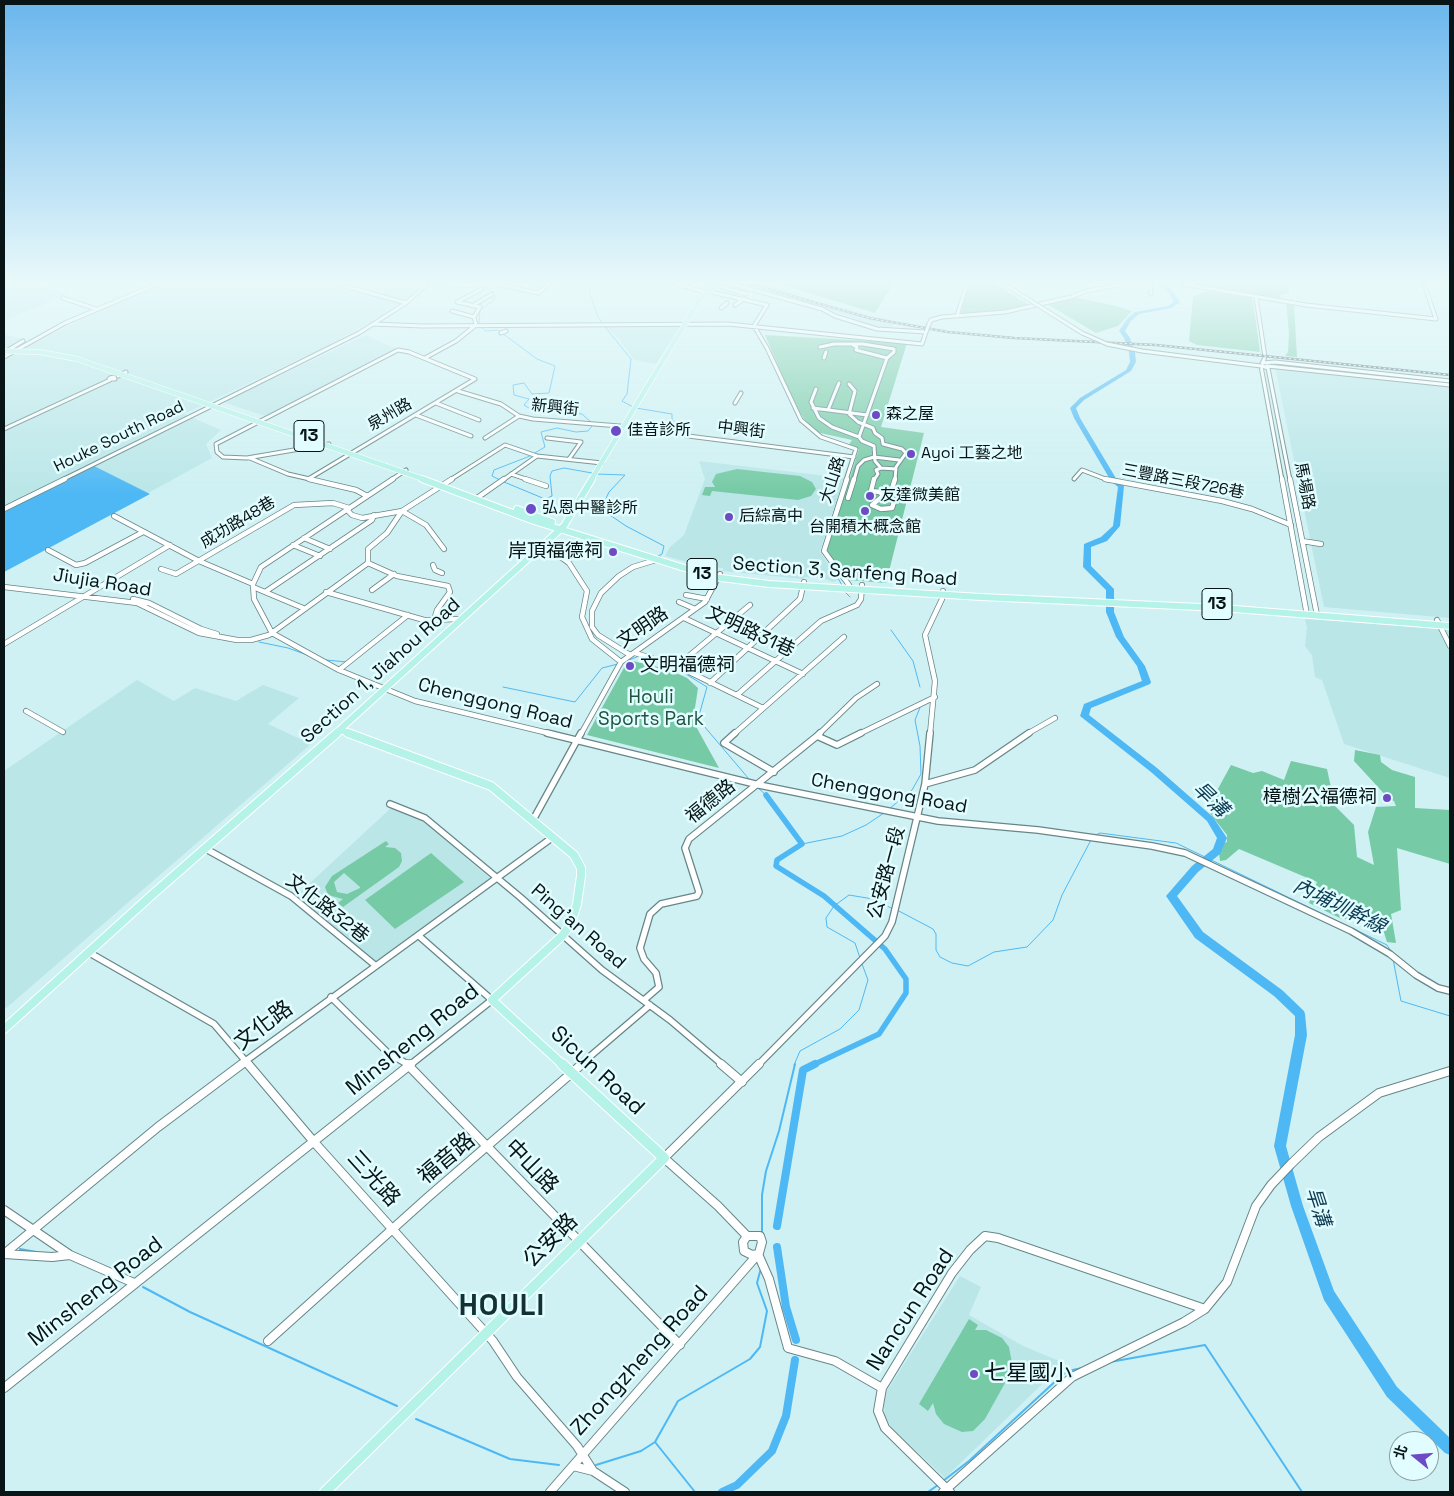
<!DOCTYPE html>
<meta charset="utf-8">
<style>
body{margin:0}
#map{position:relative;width:1454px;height:1496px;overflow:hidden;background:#cff1f3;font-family:"Space Grotesk","Noto Sans TC",sans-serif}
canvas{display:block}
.frame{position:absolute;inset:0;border:5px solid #081415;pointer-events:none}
.north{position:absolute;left:1389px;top:1431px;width:50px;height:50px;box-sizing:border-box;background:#e2fdff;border:1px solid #8ba0a1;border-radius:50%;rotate:287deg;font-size:14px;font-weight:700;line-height:20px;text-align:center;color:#081415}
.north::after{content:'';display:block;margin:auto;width:18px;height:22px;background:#6c4bc4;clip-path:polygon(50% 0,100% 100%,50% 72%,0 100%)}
</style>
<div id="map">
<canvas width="1454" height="1496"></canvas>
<div class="frame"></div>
<div class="north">北</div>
</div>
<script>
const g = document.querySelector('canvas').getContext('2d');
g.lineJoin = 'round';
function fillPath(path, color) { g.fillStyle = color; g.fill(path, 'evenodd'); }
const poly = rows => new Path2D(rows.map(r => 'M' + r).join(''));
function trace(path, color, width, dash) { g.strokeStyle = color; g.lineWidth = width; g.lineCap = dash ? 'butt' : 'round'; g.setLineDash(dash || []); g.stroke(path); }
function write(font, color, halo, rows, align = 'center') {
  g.font = font + ' "Space Grotesk","Noto Sans TC",sans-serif'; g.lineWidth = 5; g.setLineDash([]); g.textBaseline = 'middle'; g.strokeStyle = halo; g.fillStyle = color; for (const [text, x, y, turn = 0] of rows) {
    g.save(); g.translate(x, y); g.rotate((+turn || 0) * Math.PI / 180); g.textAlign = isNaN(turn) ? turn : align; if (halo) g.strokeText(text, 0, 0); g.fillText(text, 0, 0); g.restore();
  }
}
fillPath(poly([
 [4,284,37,284,68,294,4,321],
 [162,284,422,284,407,298,371,322,325,347,184,414,221,430,206,444,212,458,4,572,4,334,34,343,98,311],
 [734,284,770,284,801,294,799,296,810,300,898,322,890,328,881,329,838,313],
 [682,325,656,364,634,360,620,340,604,326],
 [366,335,398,350,265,416,226,403,228,400],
 [1275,367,1450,387,1450,618,1324,607],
 [699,461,844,478,820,551,838,580,833,582,822,578,805,577,803,579,723,571,723,568,705,567,665,556,670,547,684,535,705,479],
 [1305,619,1450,628,1450,778,1344,744,1322,680,1315,677,1312,655,1305,646,1307,628],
 [137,680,174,701,195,688,236,701,263,685,299,698,268,724,311,744,4,1010,4,771],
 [391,808,422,820,491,879,376,961,297,895],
 [960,1276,981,1287,969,1315,1023,1346,1064,1363,945,1478,892,1428,885,1416,883,1397]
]), '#bae6e8');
fillPath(poly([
 [779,284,893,284,875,313],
 [969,284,995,284,1029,305,1002,310,961,314],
 [1204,284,1301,284,1302,286,1289,285,1289,293,1281,295,1280,298,1212,290],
 [1206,291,1248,297,1253,300,1260,352,1197,345,1189,341,1193,297],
 [1078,298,1116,306,1132,311,1118,326,1096,333,1047,304],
 [1286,303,1294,304,1297,357,1285,356,1288,352,1289,333],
 [765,335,907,343,881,427,924,433,886,583,849,580,830,555,827,550,859,449,848,446,852,440,816,432,804,419,792,399],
 [737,469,800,476,812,482,816,489,811,496,798,500,712,491,710,496,702,495,705,487,715,487,712,482,716,474],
 [633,661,670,670,687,678,698,688,693,721,719,768,587,735,625,666],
 [1355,750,1380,755,1381,762,1392,770,1415,777,1415,808,1450,810,1450,864,1397,848,1401,910,1391,914,1396,943,1387,942,1382,926,1365,919,1342,919,1309,903,1317,882,1239,849,1226,860,1220,861,1218,845,1227,842,1227,835,1209,812,1208,807,1231,765,1253,773,1262,771,1284,780,1291,761,1327,769,1335,806,1354,825,1357,857,1374,865,1368,832,1376,807,1396,806,1394,801,1389,799,1354,761],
 [386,841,389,844,385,847,395,848,401,853,402,861,399,867,343,907,338,903,343,899,328,895,325,887,332,876],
 [344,873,360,887,360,888,347,894,337,892,334,882],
 [431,853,464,882,395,929,365,900],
 [969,1319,978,1325,975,1330,986,1330,1002,1338,1009,1347,1012,1363,1010,1374,985,1419,973,1431,962,1432,944,1424,936,1414,933,1403,928,1411,919,1404]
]), '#76caa5');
fillPath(poly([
 [94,466,150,494,4,572,4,511]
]), '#4eb8f4');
trace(poly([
 [442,284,448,288,482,287,491,290,495,296,494,300,480,310,479,324],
 [600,284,589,291,598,317,603,324],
 [481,327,486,331,498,330,537,359,555,366,549,393,532,394,524,383,513,385,514,395,529,399,524,405,532,410,582,414,591,422],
 [605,327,631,359,627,394,622,401,633,407],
 [636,408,672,414,672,419,684,434],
 [533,454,545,447,541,432,557,428,576,432,588,431,592,426],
 [596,474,625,475,609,492,601,509,626,526,664,546,662,554,656,557],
 [500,480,492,476,494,470,530,456],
 [504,482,545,499,552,496,550,476,552,471,564,468,592,473],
 [838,499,822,550,843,587],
 [844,591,850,597],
 [179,621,192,627],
 [891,630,913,661,920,687],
 [259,642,288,648,310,656],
 [326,660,347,662],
 [622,663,639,656],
 [676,668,707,687,698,719,749,779],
 [503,687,575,702,602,668,618,664],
 [757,787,766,795],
 [889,809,912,790,921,774,920,746,915,720,921,705],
 [1093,836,1100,833,1176,843,1387,945,1392,953],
 [802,844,842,836,866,825,884,813],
 [897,910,933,929,936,934,936,950,940,957,952,963,968,966,994,952,1027,947,1053,920,1062,895,1091,840],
 [860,958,855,943,827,927,826,918,834,906,849,895,873,899,893,909],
 [1393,959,1401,1001,1450,1016],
 [794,1065,800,1051,840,1029,859,1010,868,980,862,964]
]), '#4eb8f4', 1);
trace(poly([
 [762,1234,762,1195,766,1171,779,1131,795,1064],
 [20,1249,36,1252],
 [143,1287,190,1312,397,1406],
 [1110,1362,1205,1345,1302,1492],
 [416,1419,510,1459,559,1465],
 [655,1442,695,1492],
 [596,1465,641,1451,655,1442,678,1401,750,1359,760,1347,767,1311,757,1283,761,1268],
 [943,1481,969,1461,1060,1377,1068,1371,1082,1368],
 [928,1492,938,1485]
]), '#4eb8f4', 2);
trace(poly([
 [766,795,802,844,777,860,776,866,824,896,885,949,906,979,906,993,879,1034,813,1065]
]), '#4eb8f4', 5.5);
trace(poly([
 [777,1226,803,1070,815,1064],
 [777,1247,786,1307,796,1340],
 [722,1492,737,1485,772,1451,786,1416,795,1360]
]), '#4eb8f4', 8);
fillPath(poly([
 [1159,284,1165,284,1172,290,1180,302,1172,308,1139,314,1131,321,1125,331,1130,338,1135,352,1136,362,1131,371,1084,400,1076,408,1080,418,1117,480,1124,486,1120,526,1107,541,1091,547,1091,566,1114,589,1114,612,1124,637,1145,666,1151,682,1150,684,1091,708,1089,715,1157,768,1213,817,1227,838,1220,854,1198,872,1177,896,1203,932,1282,990,1304,1011,1305,1014,1307,1035,1286,1146,1303,1206,1334,1291,1397,1387,1450,1438,1450,1455,1445,1453,1387,1397,1324,1300,1291,1206,1274,1146,1295,1035,1295,1016,1274,996,1195,938,1166,896,1192,866,1213,849,1217,838,1207,821,1151,772,1080,716,1084,704,1142,681,1137,666,1116,637,1106,612,1106,590,1083,567,1084,544,1101,537,1113,526,1118,487,1111,481,1074,418,1070,408,1080,398,1126,370,1130,362,1129,352,1124,338,1119,331,1127,319,1135,312,1168,306,1174,302,1168,292,1159,284]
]), '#4eb8f4');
const minorFar3 = poly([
 [497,284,538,293,549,284],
 [675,284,706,292],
 [1150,284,1151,294],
 [1183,284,1306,305,1436,319,1424,284],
 [487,285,489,284],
 [716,285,746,294],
 [345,286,406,303],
 [707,291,767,305,754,326],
 [1256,297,1265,357,1261,366,1282,480],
 [63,298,96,309],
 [735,305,744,299],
 [472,306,492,294],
 [721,308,727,303],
 [452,311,474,317],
 [957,316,967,284],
 [373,324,423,326,728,324,922,344,926,332,877,329,835,316,822,309,732,284],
 [929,324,931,320,942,317,1005,312,1071,297,1086,291,1125,284],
 [754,326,767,348,801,420,821,437,856,449,846,480],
 [501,333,506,331],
 [853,345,857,347,856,350,887,358],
 [820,347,834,344,863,344,894,349,894,352,887,358,859,437],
 [5,352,23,341],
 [4,357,65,323,157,284],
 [425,358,456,341,476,325,474,317,480,307,457,302,482,289],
 [824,358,826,352],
 [1262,363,1275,362,1450,381],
 [1262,366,1268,368,1290,480],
 [1267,366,1450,385],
 [118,376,126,372],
 [114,377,115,379,109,379,110,378,114,377],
 [849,384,855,391,849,414,858,422,873,428,875,433,882,438,883,444,902,449,906,453,896,467,895,480],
 [816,389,811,402,819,418,832,427,859,437,862,441,874,446,875,461,881,468,876,470,878,474,874,480],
 [458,391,501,404,519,416,533,419,644,428,688,436,854,457],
 [436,403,479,420],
 [735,403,741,393],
 [813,408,867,415],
 [828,410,839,383],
 [416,415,471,436],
 [4,429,110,380],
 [485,438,519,416],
 [547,438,581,442,569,459],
 [250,458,288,474,314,480],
 [881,468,896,469],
 [511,474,529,480],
 [310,478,475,379,409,352,398,350,216,444,217,452,223,457,247,458,329,444],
 [1074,479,1082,470,1108,480],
 [62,480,359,333,406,303,427,284],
 [391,480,406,470],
 [450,480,505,445,537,456,602,463],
 [503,480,537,456],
 [854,480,858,466,864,460,874,457,899,460]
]);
const minorFar2 = poly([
 [309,479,356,490,367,496],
 [393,479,261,567,253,584,254,599,272,633,339,670,415,701,552,734],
 [525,479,546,486],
 [847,479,824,551,849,585,849,589],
 [874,479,871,491,880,492,883,496,872,505,881,509,892,508,894,502,890,495,895,479],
 [1105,479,1222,501,1252,509,1291,525],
 [1282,479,1307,615],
 [1290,479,1317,615],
 [477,498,504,479],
 [848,498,854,479],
 [4,509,65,479],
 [114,516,199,561,253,584],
 [304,538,330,549],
 [1302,541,1321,544],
 [293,545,320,556],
 [544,545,569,563,587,591,582,617,592,639,621,662],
 [48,550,76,565,85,563,143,532],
 [433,565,435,570,442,573],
 [161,569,176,574,294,505,333,503,349,508,348,511,352,515,362,518,402,511,426,525,444,549],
 [4,587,137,603,199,633,237,640,251,640,269,635,368,563],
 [253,587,303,608],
 [372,590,394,574],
 [265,592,372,520,374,515],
 [326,592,424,620,462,619],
 [686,595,707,599],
 [133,599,149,603,201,629,217,634],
 [679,602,695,609],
 [684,618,803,674],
 [434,620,437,610,450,592,448,586,397,576,368,563,368,549,387,533,402,511,452,479],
 [1437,620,1450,646],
 [4,644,170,545],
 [635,653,677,666,763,708],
 [630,655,598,635,592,627,592,611,601,593,619,576,633,567,659,559],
 [677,666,750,605],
 [339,670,408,615],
 [710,683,800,599,804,582],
 [737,695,821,621,857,605,861,599,862,585],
 [26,711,63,732],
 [581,734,621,662,705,602,720,574],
 [734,734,844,637],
 [819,734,856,698,877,684],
 [859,734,935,697],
 [930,734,935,681,925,635,942,599,943,591],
 [1027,734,1055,718]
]);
const minorFar1 = poly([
 [547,733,759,785,938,821,1038,830,1152,846,1185,853,1351,931,1390,954,1416,975,1438,988,1450,991],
 [735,733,724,743,774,772],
 [817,736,820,733],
 [925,784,975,770,1029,733],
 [390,804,425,818,520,897,602,970,670,1020,723,1065],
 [533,820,581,733],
 [206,849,291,896,376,966],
 [88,952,214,1024,249,1065],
 [331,997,388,1053,409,1065],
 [644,1000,659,987,656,973,644,959,640,948,650,914,661,904,697,896,699,892,685,848,689,839,817,736,837,745,861,733],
 [240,1065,553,837],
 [410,1065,492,1000,419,936],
 [580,1065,650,1005],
 [758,1065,885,936,892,922,925,784,930,733]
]);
const minor = poly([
 [248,1064,314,1142,493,1341,517,1377,577,1446,593,1471],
 [407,1064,680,1345],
 [721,1064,742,1082],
 [4,1210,70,1255,134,1283],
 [747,1236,718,1206,664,1158,759,1064],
 [4,1254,158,1127,242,1064],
 [4,1254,52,1257,70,1255],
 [758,1254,769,1279,788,1348,835,1361,882,1388,952,1273,970,1250,985,1236,998,1238,1205,1309,1227,1282,1256,1206,1271,1185,1291,1164,1319,1137,1379,1093,1450,1071],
 [268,1341,427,1198,582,1064],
 [4,1388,411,1064],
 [882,1388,878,1411,885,1428,950,1492],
 [573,1466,593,1471,625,1492],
 [550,1492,759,1253,762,1242,760,1236,747,1236,743,1242,744,1251,752,1255,758,1254],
 [943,1492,1072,1377,1184,1322,1205,1309]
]);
const majorFar3 = poly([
 [4,351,40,352,77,359,426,480],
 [591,480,700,299,717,284]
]);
const majorFar2 = poly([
 [422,479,534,521,713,577,769,584,981,597,1222,608,1450,626],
 [517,509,552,522],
 [340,730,352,734],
 [335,734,564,526,592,479]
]);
const majorFar1 = poly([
 [348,733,491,786,574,855,581,868,581,876,577,904,571,923,563,935,492,1000,563,1065],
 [4,1029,153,894,337,733]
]);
const major = poly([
 [325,1492,664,1158,562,1064]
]);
trace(minorFar3, '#678688', 5);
trace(minorFar2, '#678688', 6);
trace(minorFar1, '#678688', 8);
trace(minor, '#678688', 10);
trace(majorFar3, '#fff', 6);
trace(majorFar2, '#fff', 8);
trace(majorFar1, '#fff', 10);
trace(major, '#fff', 12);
trace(minorFar3, '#fff', 3);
trace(minorFar2, '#fff', 4.5);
trace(minorFar1, '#fff', 5.5);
trace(minor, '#fff', 8);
trace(majorFar3, '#b5f2e8', 4.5);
trace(majorFar2, '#b5f2e8', 6);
trace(majorFar1, '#b5f2e8', 8);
trace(major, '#b5f2e8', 10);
const rail = poly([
 [751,284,869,318,948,332,1014,338,1156,345,1450,375]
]);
trace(rail, '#566a6c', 2.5);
trace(rail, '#e2fdff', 1, [2.5]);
const minorBridge = poly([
 [1004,284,1082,333,1107,344,1142,351,1261,366],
 [926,332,929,324]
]);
trace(minorBridge, '#678688', 5, []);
trace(minorBridge, '#fff', 3);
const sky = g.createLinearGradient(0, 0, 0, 494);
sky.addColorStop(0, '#6ab6ed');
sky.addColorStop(0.57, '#e9f9fa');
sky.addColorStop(1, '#e9f9fa00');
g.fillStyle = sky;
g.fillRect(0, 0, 1454, 494);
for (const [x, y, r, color] of [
 [876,415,5,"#6c4bc4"],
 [616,431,6,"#6c4bc4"],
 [911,454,5,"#6c4bc4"],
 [870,496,5,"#6c4bc4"],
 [531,509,6,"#6c4bc4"],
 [865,511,5,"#6c4bc4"],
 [729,517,5,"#6c4bc4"],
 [613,552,5,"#6c4bc4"],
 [630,666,5,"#6c4bc4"],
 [1387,798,5,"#6c4bc4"],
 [974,1374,5,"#6c4bc4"]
]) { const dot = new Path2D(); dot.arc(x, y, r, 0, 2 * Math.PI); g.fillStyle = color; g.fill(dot); trace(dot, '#e2fdff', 2); }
write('16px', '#081415', '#e2fdff', [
 ["新興街",555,408,6],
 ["泉州路",390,415,-30],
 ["中興街",741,430,7],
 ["Houke South Road",119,437,-26],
 ["大山路",833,480,-72],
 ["三豐路三段726巷",1183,482,11],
 ["馬場路",1304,486,79],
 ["成功路48巷",238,523,-31]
]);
write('16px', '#081415', '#e2fdff', [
 ["森之屋",886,415],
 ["佳音診所",627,431],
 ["Ayoi 工藝之地",921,454],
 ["友達微美館",880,496],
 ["弘恩中醫診所",542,509],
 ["后綜高中",739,517],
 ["台開積木概念館",865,528,"center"]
], 'left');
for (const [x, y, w] of [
 [309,436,30],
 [702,574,30],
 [1217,604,30]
]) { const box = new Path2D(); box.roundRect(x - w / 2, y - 15.5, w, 31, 4); g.fillStyle = '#e2fdff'; g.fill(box); trace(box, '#081415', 1); }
write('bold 18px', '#081415', null, [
 ["13",309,436],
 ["13",702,574],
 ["13",1217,604]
]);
write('19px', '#081415', '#e2fdff', [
 ["岸頂福德祠",603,552],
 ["文明福德祠",640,666,"left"],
 ["樟樹公福德祠",1377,798]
], 'right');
write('19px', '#081415', '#e2fdff', [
 ["Section 3, Sanfeng Road",845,572,4],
 ["Jiujia Road",102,583,9],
 ["文明路",643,628,-35],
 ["文明路31巷",750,632,25],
 ["Section 1, Jiahou Road",381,671,-42],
 ["Chenggong Road",495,704,14],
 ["Chenggong Road",889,794,10],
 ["福德路",711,802,-39],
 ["公安路一段",887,873,-75],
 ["文化路32巷",327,909,38],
 ["Ping'an Road",578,927,41]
]);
write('19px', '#20523e', '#e2fdff', [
 ["Houli",651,698],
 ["Sports Park",651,720]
]);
write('italic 20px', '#0c3a52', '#e2fdff', [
 ["旱溝",1210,800,44],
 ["內埔圳幹線",1339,907,26],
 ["旱溝",1317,1207,72]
]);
write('22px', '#081415', '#e2fdff', [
 ["文化路",264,1026,-37],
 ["Minsheng Road",413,1040,-39],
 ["Sicun Road",597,1071,43],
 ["福音路",447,1159,-40],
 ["中山路",531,1167,46],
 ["三光路",373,1179,48],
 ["公安路",551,1241,-45],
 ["Minsheng Road",96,1292,-38],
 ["Nancun Road",911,1310,-57],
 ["Zhongzheng Road",640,1361,-48]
]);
write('22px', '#081415', '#e2fdff', [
 ["七星國小",984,1374]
], 'left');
g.letterSpacing = '1px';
write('bold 29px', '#133133', '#e2fdff', [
 ["HOULI",502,1307]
]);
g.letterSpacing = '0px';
</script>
